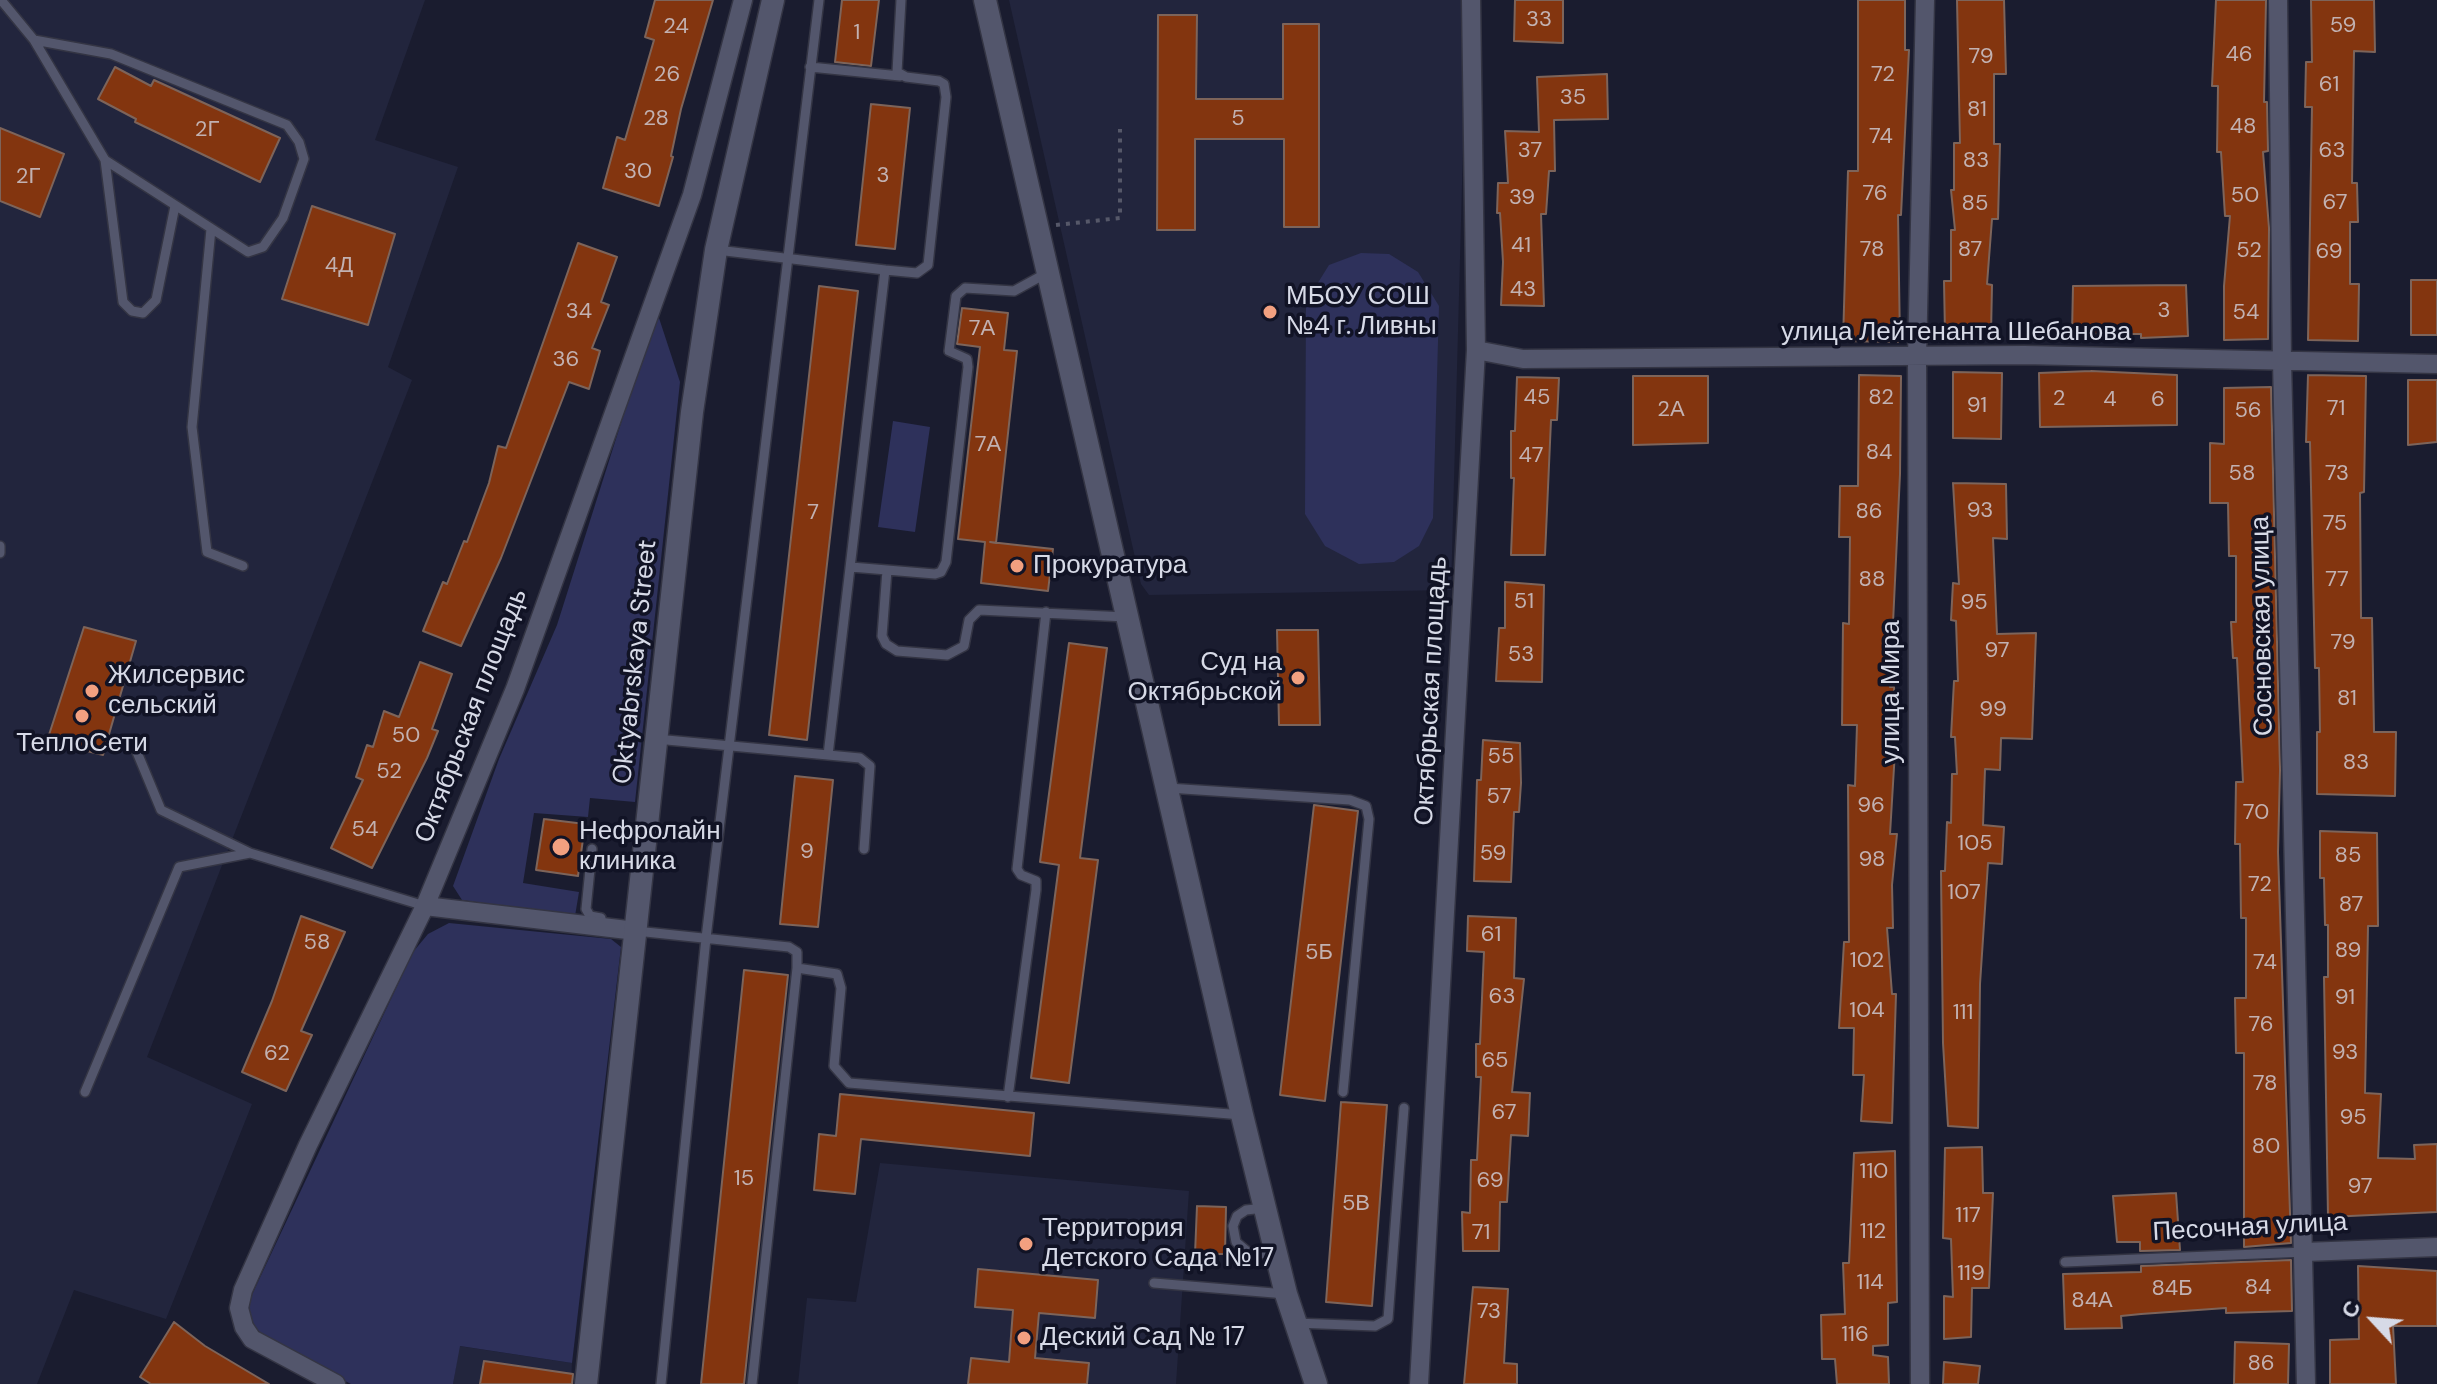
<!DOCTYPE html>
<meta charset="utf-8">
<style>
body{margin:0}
#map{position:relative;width:2437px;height:1384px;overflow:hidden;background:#1a1c2f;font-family:"DM Sans",sans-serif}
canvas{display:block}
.north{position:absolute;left:2333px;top:1280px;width:80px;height:80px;-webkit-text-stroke:6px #111325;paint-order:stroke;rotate:296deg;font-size:22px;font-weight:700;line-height:32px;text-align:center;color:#d7dae7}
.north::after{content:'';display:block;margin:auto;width:28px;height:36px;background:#d7dae7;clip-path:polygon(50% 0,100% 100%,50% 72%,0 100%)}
</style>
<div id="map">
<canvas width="2437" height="1384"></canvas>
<div class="north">С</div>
</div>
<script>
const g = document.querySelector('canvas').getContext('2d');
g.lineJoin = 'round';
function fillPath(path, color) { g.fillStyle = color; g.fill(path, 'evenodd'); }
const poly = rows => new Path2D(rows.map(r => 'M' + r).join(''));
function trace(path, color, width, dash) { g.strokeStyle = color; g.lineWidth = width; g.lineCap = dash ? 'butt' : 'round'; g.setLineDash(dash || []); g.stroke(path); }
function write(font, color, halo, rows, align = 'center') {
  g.font = font + ' "DM Sans",sans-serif'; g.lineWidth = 7; g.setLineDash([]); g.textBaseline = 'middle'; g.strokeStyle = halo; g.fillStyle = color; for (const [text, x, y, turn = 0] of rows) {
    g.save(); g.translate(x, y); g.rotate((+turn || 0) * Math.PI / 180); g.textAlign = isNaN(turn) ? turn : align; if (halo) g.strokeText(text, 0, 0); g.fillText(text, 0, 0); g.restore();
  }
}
fillPath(poly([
 [0,0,425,0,375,140,458,167,388,367,412,380,147,1057,252,1104,166,1319,74,1290,37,1384,0,1384],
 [1009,0,1467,0,1451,590,1149,595,1141,584],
 [880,1163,1189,1191,1176,1384,798,1384,807,1298,856,1302],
 [459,1346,572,1363,571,1384,453,1384]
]), '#22253d');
fillPath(poly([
 [1361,253,1389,254,1418,272,1439,306,1433,518,1419,546,1394,562,1359,564,1325,546,1305,514,1306,302,1329,265],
 [659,318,680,382,635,802,590,798,588,817,534,813,523,883,579,892,575,916,462,900,453,886,499,759,557,625,653,322],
 [893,421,930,427,915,532,878,527],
 [449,923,611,939,621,947,572,1363,460,1346,453,1384,351,1384,262,1339,253,1324,248,1303,413,952,428,934]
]), '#2e315b');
const building = poly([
 [655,0,713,0,681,109,671,156,673,157,659,206,603,188,617,137,625,140,654,40,645,37,655,0],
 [842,0,879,0,871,66,835,62,842,0],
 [1515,0,1563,0,1563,43,1514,41,1515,0],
 [1858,0,1905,0,1905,50,1909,50,1901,215,1898,215,1900,342,1843,341,1848,171,1858,171,1858,0],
 [1957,0,2004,0,2006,74,1994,74,1994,144,2000,144,1998,219,1992,219,1987,284,1992,285,1991,334,1945,334,1944,281,1951,281,1951,230,1955,230,1951,190,1954,190,1954,143,1960,143,1957,0],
 [2216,0,2266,0,2264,102,2267,102,2268,151,2263,152,2269,228,2268,339,2224,340,2224,286,2230,216,2225,216,2221,152,2217,152,2218,86,2212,86,2216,0],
 [2311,0,2374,0,2375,52,2354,51,2352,183,2357,183,2358,222,2350,222,2350,284,2359,284,2358,341,2308,340,2312,107,2305,107,2306,62,2312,62,2311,0],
 [1158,15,1197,15,1196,99,1283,99,1283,24,1319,24,1319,227,1284,227,1284,139,1195,139,1195,230,1157,230,1158,15],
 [115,67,151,86,154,80,280,138,260,182,135,122,136,119,98,99,115,67],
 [1607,74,1608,119,1554,120,1555,171,1549,171,1546,214,1541,214,1544,306,1501,305,1503,262,1500,213,1497,213,1498,183,1508,183,1505,131,1539,132,1537,77,1607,74],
 [871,104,910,108,895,249,856,245,871,104],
 [0,128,64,154,40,217,0,201,0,128],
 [312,206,395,234,368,325,282,299,312,206],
 [578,243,617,257,601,302,609,305,592,348,600,351,589,389,569,382,501,558,461,646,423,631,443,582,447,584,464,541,467,542,489,483,498,446,506,448,578,243],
 [2411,280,2437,280,2437,335,2411,335,2411,280],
 [2186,285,2188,336,2141,338,2141,334,2072,334,2073,286,2186,285],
 [819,286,858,291,807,740,769,735,819,286],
 [962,308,1008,313,1004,350,1017,351,996,543,990,542,1053,549,1048,591,981,583,985,542,958,539,980,347,957,344,962,308],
 [2091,371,2177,375,2177,425,2040,427,2039,373,2091,371],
 [1953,372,2002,373,2001,439,1953,438,1953,372],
 [1859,375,1901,376,1900,474,1890,687,1894,687,1896,734,1890,834,1897,834,1892,885,1893,928,1887,928,1892,994,1896,994,1892,1123,1861,1121,1864,1075,1853,1075,1854,1028,1839,1028,1844,942,1849,942,1848,785,1855,786,1857,725,1842,725,1843,623,1849,624,1850,537,1839,537,1840,486,1858,486,1859,375],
 [2308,375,2366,376,2364,492,2360,493,2361,618,2372,618,2374,732,2396,732,2395,796,2317,794,2317,732,2320,732,2319,668,2315,668,2310,442,2306,442,2308,375],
 [1633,376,1708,376,1708,443,1633,445,1633,376],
 [1517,377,1559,378,1557,420,1551,420,1545,555,1511,555,1514,478,1511,478,1511,431,1515,431,1517,377],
 [2408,380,2437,380,2437,442,2408,445,2408,380],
 [2271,387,2280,770,2278,852,2291,1243,2244,1247,2244,1053,2236,1053,2235,998,2246,998,2246,918,2241,918,2240,844,2235,844,2236,782,2243,782,2237,658,2233,658,2231,622,2236,622,2236,556,2229,556,2228,503,2210,503,2210,443,2224,444,2224,388,2271,387],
 [1953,483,2006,484,2007,539,1993,538,1997,634,2036,633,2032,739,2001,738,2000,770,1985,769,1983,825,2004,827,2002,864,1988,863,1980,984,1978,1128,1948,1126,1943,1043,1941,871,1945,871,1947,822,1951,823,1952,774,1957,774,1955,737,1951,737,1954,681,1958,681,1956,621,1951,620,1953,583,1959,584,1953,483],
 [1505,582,1544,585,1542,682,1496,681,1499,628,1505,628,1505,582],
 [84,627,136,641,103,755,47,741,84,627],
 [1277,630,1318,630,1320,725,1279,725,1277,630],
 [1069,643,1107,648,1080,858,1098,860,1069,1083,1031,1078,1059,865,1040,862,1069,643],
 [420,662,452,674,432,729,438,731,427,758,372,868,331,848,363,780,356,777,367,745,373,747,384,711,399,717,420,662],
 [1483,740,1520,743,1521,783,1519,812,1514,812,1511,882,1474,881,1477,780,1481,780,1483,740],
 [795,776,833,780,818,927,780,924,795,776],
 [1314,805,1358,811,1325,1101,1280,1095,1314,805],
 [544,819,585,824,578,876,536,870,544,819],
 [2320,831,2377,833,2378,926,2368,926,2365,1093,2381,1094,2378,1158,2415,1159,2414,1145,2437,1144,2437,1212,2328,1217,2324,977,2328,977,2328,925,2325,925,2324,878,2320,878,2320,831],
 [301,916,345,932,301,1031,312,1035,286,1091,242,1072,272,1001,301,916],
 [1468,916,1516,918,1514,978,1524,979,1512,1092,1530,1093,1528,1136,1511,1135,1507,1202,1500,1202,1499,1251,1463,1251,1462,1212,1470,1213,1471,1160,1477,1160,1481,1077,1476,1077,1476,1044,1480,1044,1484,952,1467,951,1468,916],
 [744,970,788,975,744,1384,701,1384,744,970],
 [840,1094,1034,1113,1030,1156,861,1139,855,1194,814,1190,819,1134,836,1136,840,1094],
 [1341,1102,1387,1105,1372,1306,1326,1302,1341,1102],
 [1982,1147,1983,1193,1993,1193,1989,1288,1972,1288,1971,1337,1944,1339,1944,1296,1953,1297,1951,1239,1943,1238,1945,1148,1982,1147],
 [1895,1151,1897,1302,1888,1303,1888,1345,1873,1346,1873,1355,1888,1357,1889,1384,1837,1384,1835,1359,1822,1359,1821,1315,1845,1314,1843,1263,1849,1263,1854,1153,1895,1151],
 [2176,1193,2180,1250,2140,1251,2140,1242,2117,1242,2113,1196,2176,1193],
 [1197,1206,1226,1207,1225,1254,1195,1254,1197,1206],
 [2291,1260,2292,1311,2226,1313,2226,1308,2141,1314,2121,1316,2122,1328,2065,1329,2063,1274,2141,1272,2141,1266,2291,1260],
 [2358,1266,2437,1271,2437,1326,2393,1326,2396,1384,2330,1384,2330,1340,2359,1339,2358,1266],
 [978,1269,1098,1280,1095,1318,1039,1313,1035,1358,1089,1363,1087,1384,968,1384,971,1358,1009,1362,1013,1310,975,1307,978,1269],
 [1473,1287,1508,1289,1504,1363,1517,1364,1517,1384,1464,1384,1473,1287],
 [174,1322,205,1346,269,1384,151,1384,140,1377,174,1322],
 [2235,1342,2289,1344,2288,1384,2234,1384,2235,1342],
 [484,1361,573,1374,572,1384,480,1384,484,1361],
 [1944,1362,1980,1366,1978,1384,1943,1384,1944,1362]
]);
fillPath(building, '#83350f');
trace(building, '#7d645a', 2);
const service = poly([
 [1,0,34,40,105,160,248,252,263,247,283,218,304,159,299,142,287,125,111,54,34,40],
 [810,67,900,76],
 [105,160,123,302,132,311,143,313,156,300,175,206],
 [211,229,192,427,207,552,243,566],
 [717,250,885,270],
 [1045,274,1014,291,965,288,956,296,949,351,967,359,968,367,946,562,941,572,935,574,887,570,882,636,886,644,897,651,947,655,964,646,969,620,979,610,1126,617],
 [0,546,0,553],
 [851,567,887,570],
 [656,739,828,755,885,270,917,273,928,265,946,97,944,84,939,81,906,77,897,72,901,0],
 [134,745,161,810,250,853,425,906],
 [828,755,860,758,870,766,864,849],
 [1168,788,1350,800,1366,806,1369,819,1343,1092],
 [592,849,586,909,590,916,601,918],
 [636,931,789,947,797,952,797,968,837,974,841,988,834,1066,849,1083,1242,1115],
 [85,1092,179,867,250,853],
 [1008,1097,1036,890,1036,881,1021,875,1017,869,1046,612],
 [1264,1208,1246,1210,1237,1216,1233,1226,1236,1242,1248,1252,1276,1255],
 [2065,1262,2305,1252],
 [1154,1283,1286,1294],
 [1295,1323,1375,1326,1388,1319,1404,1108],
 [661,1384,706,938,819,0],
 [752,1384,797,968]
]);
const minor = poly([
 [2278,0,2282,362,2306,1384],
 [1476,350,1523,359,2024,355,2437,364],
 [425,906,636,931],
 [2305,1252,2437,1247],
 [336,1384,252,1339,244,1327,239,1308,243,1290,308,1145,425,906,515,689,692,195,743,0],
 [1419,1384,1476,350,1471,0],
 [1920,1384,1917,358,1925,0]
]);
const tertiary = poly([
 [985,0,1242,1115,1286,1294,1316,1384],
 [586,1384,692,412,716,250,773,0]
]);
trace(service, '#343544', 12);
trace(minor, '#343544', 21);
trace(tertiary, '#343544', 25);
trace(poly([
 [1056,225,1120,218,1120,129]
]), '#565869', 4, [4, 6]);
trace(service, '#53566c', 9);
trace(minor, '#53566c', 18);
trace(tertiary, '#53566c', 22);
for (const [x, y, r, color] of [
 [1270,312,8,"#f2a080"],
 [1017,566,8,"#f2a080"],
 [1298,678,8,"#f2a080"],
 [92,691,8,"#f2a080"],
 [82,716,8,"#f2a080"],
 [561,847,10,"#f2a080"],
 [1026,1244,8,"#f2a080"],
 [1024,1338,8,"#f2a080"]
]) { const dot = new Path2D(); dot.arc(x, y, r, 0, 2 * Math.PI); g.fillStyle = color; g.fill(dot); trace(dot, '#111325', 3); }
write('22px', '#c2b1b1', null, [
 ["33",1539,20],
 ["59",2343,26],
 ["24",676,27],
 ["1",857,33],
 ["46",2239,55],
 ["79",1981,57],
 ["26",667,75],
 ["72",1883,75],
 ["61",2329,85],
 ["35",1573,98],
 ["81",1977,110],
 ["28",656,119],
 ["5",1238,119],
 ["48",2243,127],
 ["2Г",207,130],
 ["74",1881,137],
 ["37",1530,151],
 ["63",2332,151],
 ["83",1976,161],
 ["30",638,172],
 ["3",883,176],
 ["2Г",28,177],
 ["76",1875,194],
 ["50",2245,196],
 ["39",1522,198],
 ["67",2335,203],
 ["85",1975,204],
 ["41",1521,246],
 ["78",1872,250],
 ["87",1970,250],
 ["52",2249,251],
 ["69",2329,252],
 ["4Д",339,266],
 ["43",1523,290],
 ["3",2164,311],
 ["34",579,312],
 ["54",2246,313],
 ["7А",982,329],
 ["36",566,360],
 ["45",1537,398],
 ["82",1881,398],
 ["2",2059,399],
 ["4",2110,400],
 ["6",2158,400],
 ["91",1977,406],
 ["71",2336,409],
 ["2А",1671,410],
 ["56",2248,411],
 ["7А",988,445],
 ["84",1879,453],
 ["47",1531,456],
 ["58",2242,474],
 ["73",2337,474],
 ["93",1980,511],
 ["86",1869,512],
 ["7",813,513],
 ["75",2335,524],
 ["88",1872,580],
 ["77",2337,580],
 ["51",1524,602],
 ["95",1974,603],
 ["79",2343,643],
 ["97",1997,651],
 ["53",1521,655],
 ["81",2347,699],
 ["99",1993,710],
 ["50",406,736],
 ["55",1501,757],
 ["83",2356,763],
 ["52",389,772],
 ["57",1499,797],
 ["96",1871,806],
 ["70",2256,813],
 ["54",365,830],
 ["105",1975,844],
 ["9",807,852],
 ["59",1493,854],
 ["85",2348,856],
 ["98",1872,860],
 ["72",2260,885],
 ["107",1964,893],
 ["87",2351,905],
 ["61",1491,935],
 ["58",317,943],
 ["89",2348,951],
 ["5Б",1319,953],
 ["102",1867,961],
 ["74",2265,963],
 ["63",1502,997],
 ["91",2345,998],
 ["104",1867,1011],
 ["111",1963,1013],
 ["76",2261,1025],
 ["93",2345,1053],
 ["62",277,1054],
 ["65",1495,1061],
 ["78",2265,1084],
 ["67",1504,1113],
 ["95",2353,1118],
 ["80",2266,1147],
 ["110",1874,1172],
 ["15",744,1179],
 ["69",1490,1181],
 ["97",2360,1187],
 ["5В",1356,1204],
 ["117",1968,1216],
 ["112",1873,1232],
 ["71",1481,1233],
 ["119",1971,1274],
 ["114",1870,1283],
 ["84",2258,1288],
 ["84Б",2172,1289],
 ["84А",2092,1301],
 ["73",1489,1312],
 ["116",1855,1335],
 ["86",2261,1364]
]);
write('26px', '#d7dae7', '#111325', [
 ["МБОУ СОШ",1286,297],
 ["№4 г. Ливны",1286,327],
 ["Прокуратура",1033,566],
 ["Суд на",1282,663,"right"],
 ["Октябрьской",1282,693,"right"],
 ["Жилсервис",108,676],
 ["сельский",108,706],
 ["ТеплоСети",82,744,"center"],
 ["Нефролайн",579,832],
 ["клиника",579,862],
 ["Территория",1042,1229],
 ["Детского Сада №17",1042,1259],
 ["Деский Сад № 17",1040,1338]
], 'left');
write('26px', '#d7dae7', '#111325', [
 ["улица Лейтенанта Шебанова",1956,333],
 ["Сосновская улица",2263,626,-91],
 ["Oktyabrskaya Street",636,662,-84],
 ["Октябрьская площадь",1432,691,-87],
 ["улица Мира",1892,692,-90],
 ["Октябрьская площадь",472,716,-69],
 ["Песочная улица",2250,1228,-3]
]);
</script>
